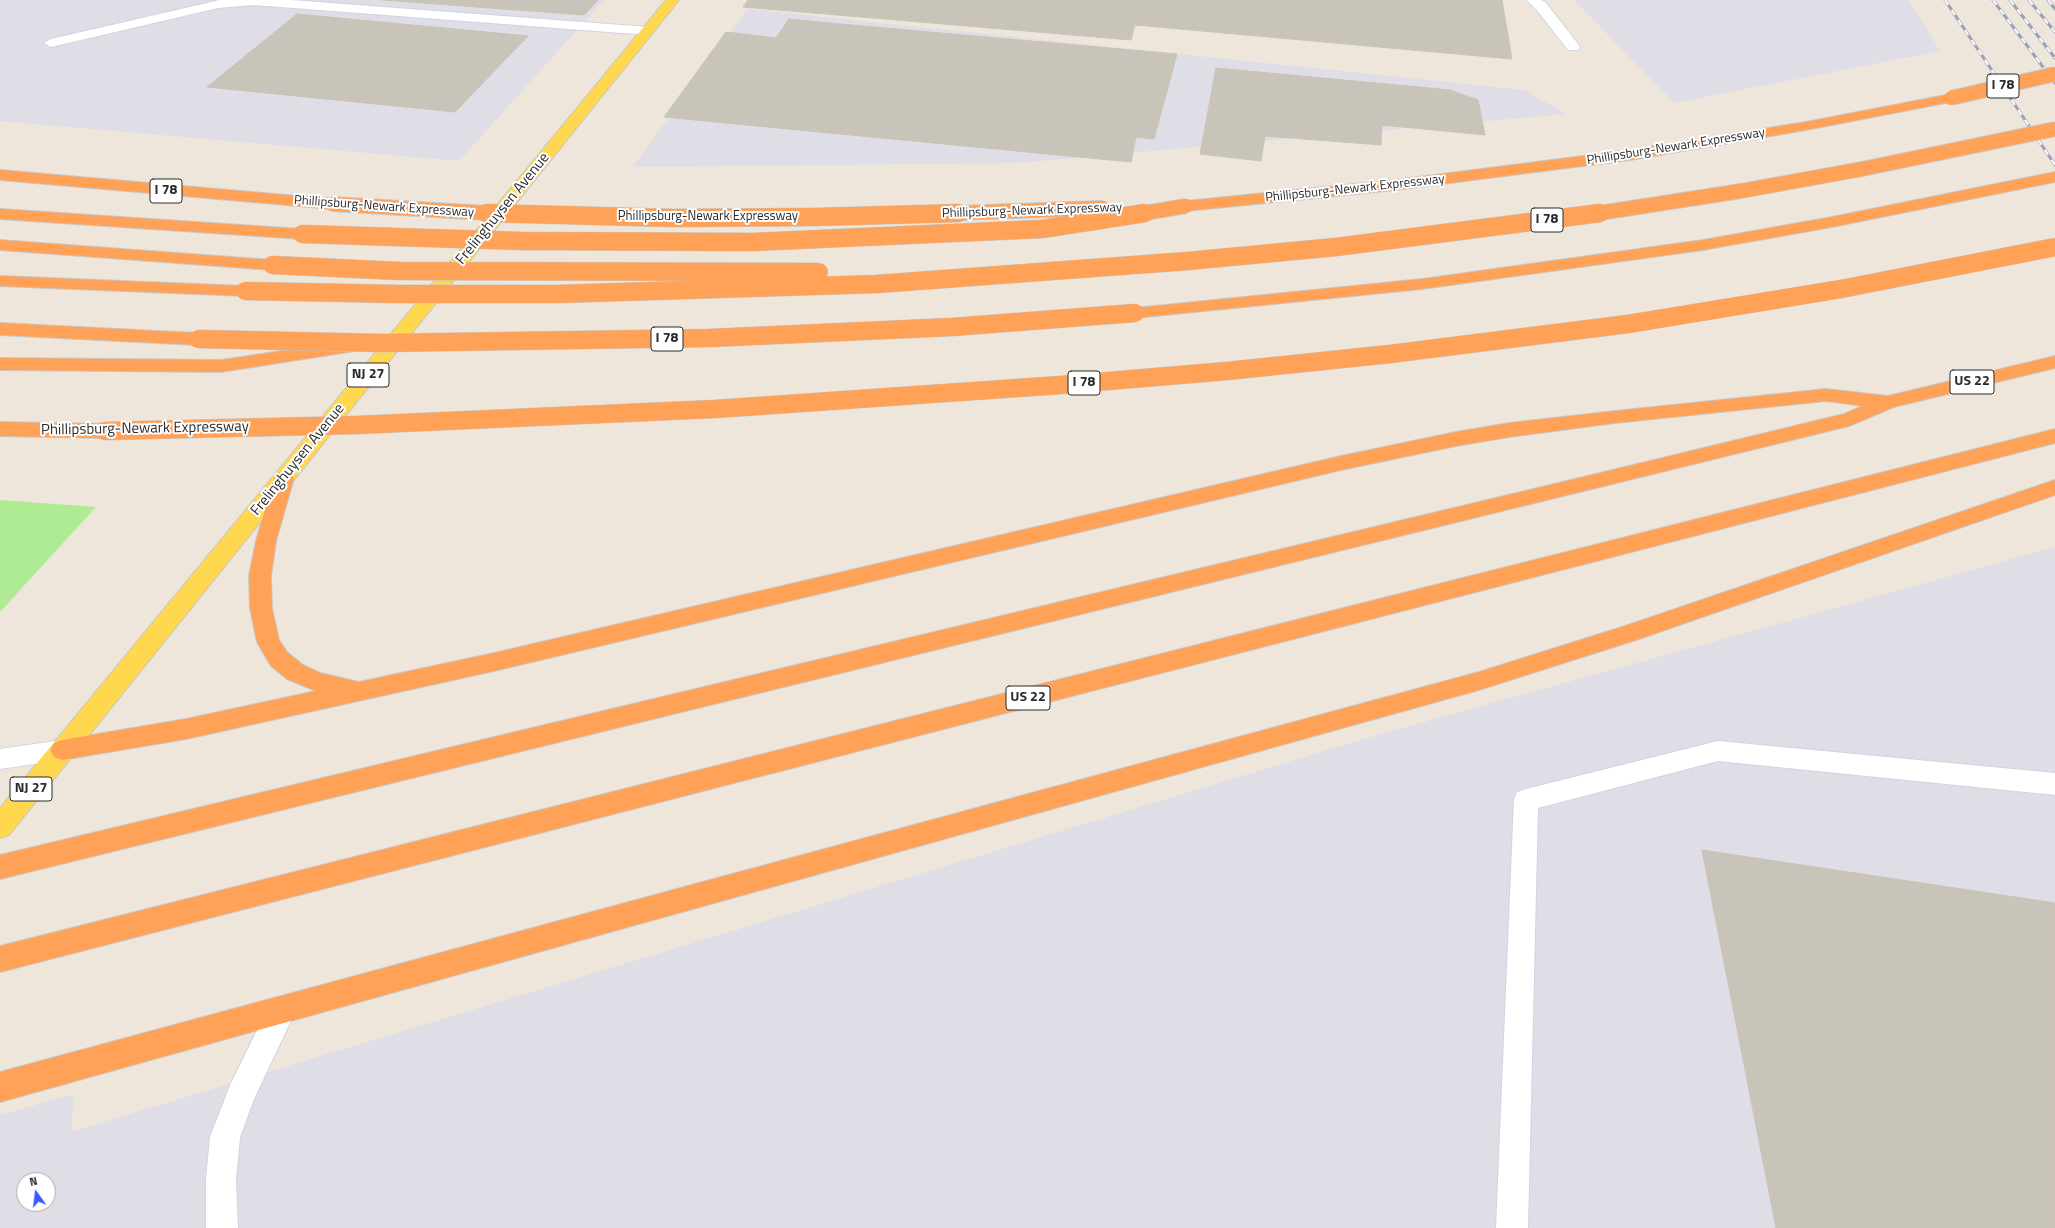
<!DOCTYPE html>
<style>
body{margin:0}
#map{position:relative;width:2055px;height:1228px;overflow:hidden;background:#eee6db;font-family:"Titillium Web",sans-serif}
canvas{display:block}
.north{position:absolute;left:16px;top:1172px;width:40px;height:40px;box-sizing:border-box;background:#fff;border:1px solid #aaa;border-radius:50%;rotate:346deg;font-size:11px;font-weight:700;line-height:16px;text-align:center;color:#2b2b2b}
.north::after{content:'';display:block;margin:auto;width:14px;height:18px;background:#385aff;clip-path:polygon(50% 0,100% 100%,50% 72%,0 100%)}
</style>
<div id="map">
<canvas width="2055" height="1228"></canvas>
<div class="north">N</div>
</div>
<script>
const g = document.querySelector('canvas').getContext('2d');
g.lineJoin = 'round';
function fillPath(path, color) { g.fillStyle = color; g.fill(path, 'evenodd'); }
const poly = rows => new Path2D(rows.map(r => 'M' + r).join(''));
function trace(path, color, width, dash) { g.strokeStyle = color; g.lineWidth = width; g.lineCap = dash ? 'butt' : 'round'; g.setLineDash(dash || []); g.stroke(path); }
function write(font, color, halo, rows, align = 'center') {
  g.font = font + ' "Titillium Web",sans-serif'; g.lineWidth = 4; g.setLineDash([]); g.textBaseline = 'middle'; g.strokeStyle = halo; g.fillStyle = color; for (const [text, x, y, turn = 0] of rows) {
    g.save(); g.translate(x, y); g.rotate((+turn || 0) * Math.PI / 180); g.textAlign = isNaN(turn) ? turn : align; if (halo) g.strokeText(text, 0, 0); g.fillText(text, 0, 0); g.restore();
  }
}
fillPath(poly([
 [0,0,604,0,459,161,0,121],
 [1574,0,1909,0,1940,51,1674,103],
 [747,9,1524,90,1566,114,1018,163,633,167],
 [2055,547,2055,1228,0,1228,0,1115,74,1094,71,1132,1377,735],
 [24,1180,48,1180,48,1204,24,1204]
]), '#dfdde6');
fillPath(poly([
 [0,500,96,507,0,612]
]), '#afeb92');
const building = poly([
 [383,0,598,0,584,15,383,0],
 [748,0,1502,0,1512,59,1135,25,1131,40,743,7,748,0],
 [297,14,528,36,455,112,207,87,297,14],
 [789,19,829,23,1177,54,1154,139,1136,137,1131,162,664,117,726,32,776,38,789,19],
 [1216,68,1450,90,1478,100,1485,135,1382,125,1381,145,1265,136,1261,161,1200,154,1216,68],
 [1702,850,2055,903,2055,1228,1776,1228,1702,850]
]);
fillPath(building, '#c9c4ba');
trace(building, '#cac3b5', 1);
const service = poly([
 [220,0,291,0,648,27,655,31,648,35,254,5,218,8,51,47,44,43,51,39,220,0],
 [1526,0,1541,0,1546,3,1578,44,1580,47,1578,50,1568,50,1536,9,1526,0],
 [1718,741,2055,773,2055,795,1718,761,1538,808,1528,1228,1496,1228,1514,800,1517,792,1526,789,1718,741],
 [282,996,292,1000,296,1010,254,1099,240,1137,236,1180,238,1228,206,1228,206,1180,210,1137,231,1083,272,1000,282,996]
]);
const tertiary = poly([
 [62,740,70,743,74,750,70,757,62,760,0,769,0,749,62,740]
]);
const primary = poly([
 [666,0,679,0,9,835,0,838,0,808,666,0]
]);
const motorway = poly([
 [1951,94,1956,95,1958,98,1956,101,1806,130,1630,160,1395,190,1186,211,1180,209,1178,206,1180,203,1186,201,1395,180,1630,150,1806,122,1951,94],
 [0,170,332,199,338,201,340,204,338,207,332,209,0,180,0,170],
 [2055,172,2055,182,1832,227,1703,250,1422,289,1135,318,1129,317,1126,313,1129,309,1135,308,1422,279,1703,240,1832,217,2055,172],
 [0,209,302,229,308,231,310,234,308,237,302,239,0,219,0,209],
 [0,240,272,260,278,261,280,265,278,269,272,270,0,250,0,240],
 [0,276,245,286,251,287,254,291,251,295,245,296,0,286,0,276],
 [0,323,198,333,204,335,207,339,204,343,198,345,0,335,0,323],
 [355,340,361,342,364,346,361,350,221,372,0,370,0,358,221,360,355,340],
 [2055,356,2055,368,1894,407,1849,426,0,879,0,855,1596,474,1844,414,1863,406,1826,401,1615,423,1509,437,1456,446,1341,470,494,671,186,739,62,760,54,757,50,750,54,743,62,740,186,719,316,691,287,679,271,666,257,642,250,608,249,576,256,541,274,478,277,473,284,471,291,473,294,478,276,541,271,576,272,608,279,640,287,652,303,665,320,673,359,682,494,653,1341,456,1456,432,1509,423,1615,411,1826,389,1888,396,2055,356],
 [0,422,104,424,111,426,114,431,111,436,104,438,0,436,0,422],
 [2055,429,2055,443,0,972,0,946,2055,429],
 [2055,480,2055,495,1636,640,1479,690,0,1102,0,1072,1479,672,1625,626,2055,480]
]);
trace(service, '#d0d4e5', 2);
trace(tertiary, '#d0d4e5', 2);
trace(primary, '#c8c8c8', 2);
trace(motorway, '#c8c8c8', 2);
fillPath(service, '#fff');
fillPath(tertiary, '#fff');
fillPath(primary, '#ffd850');
fillPath(motorway, '#ffa156');
const rail = poly([
 [1945,0,2055,165],
 [1993,0,2055,83],
 [2010,0,2055,58],
 [2029,0,2055,32],
 [2048,0,2055,9]
]);
trace(rail, '#9da1b7', 3);
trace(rail, '#fff', 2, [6]);
const motorwayBridgeFar1 = poly([
 [1951,98,2055,74],
 [332,204,504,214],
 [927,214,1103,208],
 [1139,214,1186,206],
 [1593,214,1741,191,1862,169,2055,129]
]);
const motorwayBridge = poly([
 [486,213,673,218,816,217,959,213],
 [302,234,522,241,753,242,1042,229,1145,213],
 [272,265,400,271,819,272],
 [245,291,398,294,558,294,877,284,1188,261,1336,247,1600,213],
 [198,339,382,343,710,338,952,327,1135,313],
 [104,431,357,425,715,409,1061,385,1227,371,1390,354,1628,324,1841,289,2055,247]
]);
trace(motorwayBridgeFar1, '#c8c8c8', 16, []);
trace(motorwayBridge, '#c8c8c8', 19, []);
trace(motorwayBridgeFar1, '#ffa156', 14);
trace(motorwayBridge, '#ffa156', 18);
write('13px', '#2b2b2b', '#fff', [
 ["Phillipsburg-Newark Expressway",1676,147,-9],
 ["Phillipsburg-Newark Expressway",1355,189,-6],
 ["Phillipsburg-Newark Expressway",384,207,4],
 ["Phillipsburg-Newark Expressway",1032,211,-2],
 ["Phillipsburg-Newark Expressway",708,217]
]);
for (const [x, y, w] of [
 [2003,86,32],
 [166,191,32],
 [1547,220,32],
 [667,339,32],
 [368,375,42],
 [1972,382,44],
 [1084,383,32],
 [1028,698,44],
 [31,789,42]
]) { const box = new Path2D(); box.roundRect(x - w / 2, y - 12, w, 24, 3); g.fillStyle = '#fff'; g.fill(box); trace(box, '#2b2b2b', 1); }
write('bold 14px', '#2b2b2b', null, [
 ["I 78",2003,86],
 ["I 78",166,191],
 ["I 78",1547,220],
 ["I 78",667,339],
 ["NJ 27",368,375],
 ["US 22",1972,382],
 ["I 78",1084,383],
 ["US 22",1028,698],
 ["NJ 27",31,789]
]);
write('15px', '#2b2b2b', '#fff', [
 ["Frelinghuysen Avenue",503,209,-51],
 ["Phillipsburg-Newark Expressway",145,429,-1],
 ["Frelinghuysen Avenue",298,460,-51]
]);
</script>
